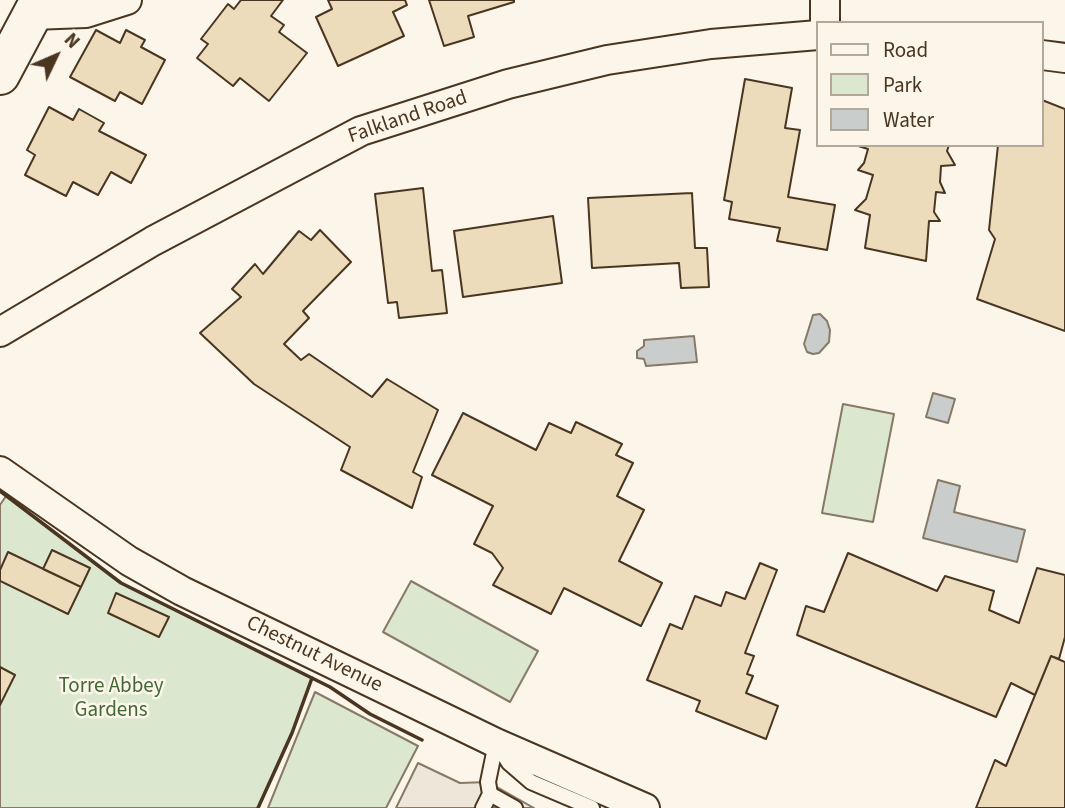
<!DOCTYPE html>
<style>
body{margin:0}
#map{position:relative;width:1065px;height:808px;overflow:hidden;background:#fbf6e9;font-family:"Source Sans 3",sans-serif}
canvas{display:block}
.legend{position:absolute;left:816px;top:21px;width:228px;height:126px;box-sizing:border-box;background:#fbf6e9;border:2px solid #b4a999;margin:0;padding:9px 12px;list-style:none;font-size:21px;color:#4a3520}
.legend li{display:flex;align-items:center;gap:14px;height:35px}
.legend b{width:35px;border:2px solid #b4a999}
.north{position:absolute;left:21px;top:21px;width:70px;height:70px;-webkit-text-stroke:5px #fbf6e9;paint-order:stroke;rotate:46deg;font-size:19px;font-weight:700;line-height:28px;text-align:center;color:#4a3520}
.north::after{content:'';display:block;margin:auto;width:24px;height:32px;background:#4a3520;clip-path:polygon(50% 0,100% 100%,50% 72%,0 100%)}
</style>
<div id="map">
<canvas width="1065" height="808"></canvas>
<ul class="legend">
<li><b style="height:9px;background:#fbf6e9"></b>Road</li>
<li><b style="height:19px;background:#dce7d0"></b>Park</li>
<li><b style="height:19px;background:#c9cecd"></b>Water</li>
</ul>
<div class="north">N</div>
</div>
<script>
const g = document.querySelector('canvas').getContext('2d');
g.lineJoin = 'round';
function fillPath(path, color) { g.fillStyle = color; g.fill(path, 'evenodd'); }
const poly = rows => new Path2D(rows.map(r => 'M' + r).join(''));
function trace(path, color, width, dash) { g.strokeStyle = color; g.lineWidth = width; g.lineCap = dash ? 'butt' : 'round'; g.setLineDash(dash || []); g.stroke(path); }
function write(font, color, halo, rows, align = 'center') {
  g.font = font + ' "Source Sans 3",sans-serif'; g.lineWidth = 5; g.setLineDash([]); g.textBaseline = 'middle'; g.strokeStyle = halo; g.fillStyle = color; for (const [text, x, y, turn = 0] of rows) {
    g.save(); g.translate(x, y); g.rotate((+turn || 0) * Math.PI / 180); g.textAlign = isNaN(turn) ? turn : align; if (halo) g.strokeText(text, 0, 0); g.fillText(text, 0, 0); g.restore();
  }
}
const green = poly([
 [843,404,894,414,873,522,822,513,843,404],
 [6,496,121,583,312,678,292,733,258,808,0,808,0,505,6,496],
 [411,581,538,651,510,702,383,632,411,581],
 [315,692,418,746,386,808,268,808,315,692]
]);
fillPath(green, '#dce7d0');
trace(green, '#887966', 2);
const parking = poly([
 [418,763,460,783,488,782,534,808,396,808,418,763]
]);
fillPath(parking, '#ede7d9');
trace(parking, '#887966', 2);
const water = poly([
 [820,314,827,321,830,330,829,342,819,353,813,354,807,352,804,344,813,315,820,314],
 [694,336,697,362,646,366,644,359,637,358,637,351,644,346,644,340,694,336],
 [933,393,955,399,948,423,926,417,933,393],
 [938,480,960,486,954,512,1025,530,1017,562,923,538,938,480]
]);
fillPath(water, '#c9cecd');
trace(water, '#887966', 2);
const building = poly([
 [241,0,283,0,271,16,284,25,279,32,307,53,269,101,240,78,233,86,197,58,208,44,201,39,228,4,234,9,241,0],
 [328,0,405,0,407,5,393,12,404,36,338,66,316,17,332,9,328,0],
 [429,0,514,0,514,2,468,16,474,37,444,46,429,0],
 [96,30,120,43,126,30,145,40,141,47,165,60,142,104,120,92,115,101,70,77,96,30],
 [745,79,792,88,785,128,800,130,788,197,835,205,827,250,777,241,780,228,729,219,732,202,724,200,745,79],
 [1042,100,1065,109,1065,331,977,299,995,239,989,230,998,145,1042,145,1042,100],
 [49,107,73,120,79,109,104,123,99,131,146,155,131,183,111,172,98,195,73,182,66,196,25,175,35,155,27,150,49,107],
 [855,145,949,145,947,151,955,165,941,166,940,182,945,193,936,192,934,212,940,221,929,221,926,261,865,248,870,215,855,210,866,199,873,175,858,170,864,163,868,149,855,145],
 [423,188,432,271,442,270,447,313,399,318,397,302,388,303,375,194,423,188],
 [692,193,695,248,707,248,709,287,681,288,679,263,592,268,588,198,692,193],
 [553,216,562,283,463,297,454,231,553,216],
 [320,230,351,262,303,311,309,318,284,344,301,360,309,354,372,397,387,379,438,410,413,472,422,477,412,508,341,470,350,447,254,384,200,333,241,297,232,289,255,264,263,274,299,231,311,240,320,230],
 [463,413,536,450,549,423,571,433,576,422,622,444,616,455,633,463,617,496,644,510,619,561,662,583,641,626,564,588,551,614,493,585,503,568,492,553,474,544,493,506,432,475,463,413],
 [52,550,90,568,81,587,43,569,52,550],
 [8,552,81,587,68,614,0,581,0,570,8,552],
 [848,553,937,591,945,576,994,591,989,610,1019,623,1037,568,1065,575,1065,637,1059,659,1051,656,1035,695,1011,683,996,717,797,635,806,606,824,612,848,553],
 [760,563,777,570,745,653,754,656,747,674,753,676,746,693,778,706,766,739,696,711,700,701,647,680,670,624,682,629,695,596,721,606,726,592,745,599,760,563],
 [116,593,169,617,159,637,108,613,116,593],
 [1051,656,1065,662,1065,808,976,808,995,760,1006,766,1051,656],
 [0,667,15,675,0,705,0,667]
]);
fillPath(building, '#ecdcbc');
trace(building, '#4a3520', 2);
const lane = poly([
 [501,750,509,763,531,782,592,808],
 [490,794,515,808],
 [483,808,490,794,488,782,496,743]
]);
const street = poly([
 [32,15,86,13,127,0],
 [825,23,825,0],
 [1042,55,1065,58],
 [0,332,153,241,361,131,508,84,607,60,711,44,818,35],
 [0,471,129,561,182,591,496,743,645,808]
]);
const primary = poly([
 [0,75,40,0]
]);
trace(lane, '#4a3520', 18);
trace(street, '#4a3520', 32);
trace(primary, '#4a3520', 42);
trace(lane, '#fbf6e9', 14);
trace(street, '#fbf6e9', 28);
trace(primary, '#fbf6e9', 38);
trace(poly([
 [0,491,121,583,330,687,370,714,422,740],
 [258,808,292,733,312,678]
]), '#4a3520', 3.5);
write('21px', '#4a3520', '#fbf6e9', [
 ["Falkland Road",408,118,-19],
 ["Chestnut Avenue",314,655,26]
]);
write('21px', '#436837', '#fbf6e9', [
 ["Torre Abbey",111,687],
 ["Gardens",111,711]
]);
</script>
